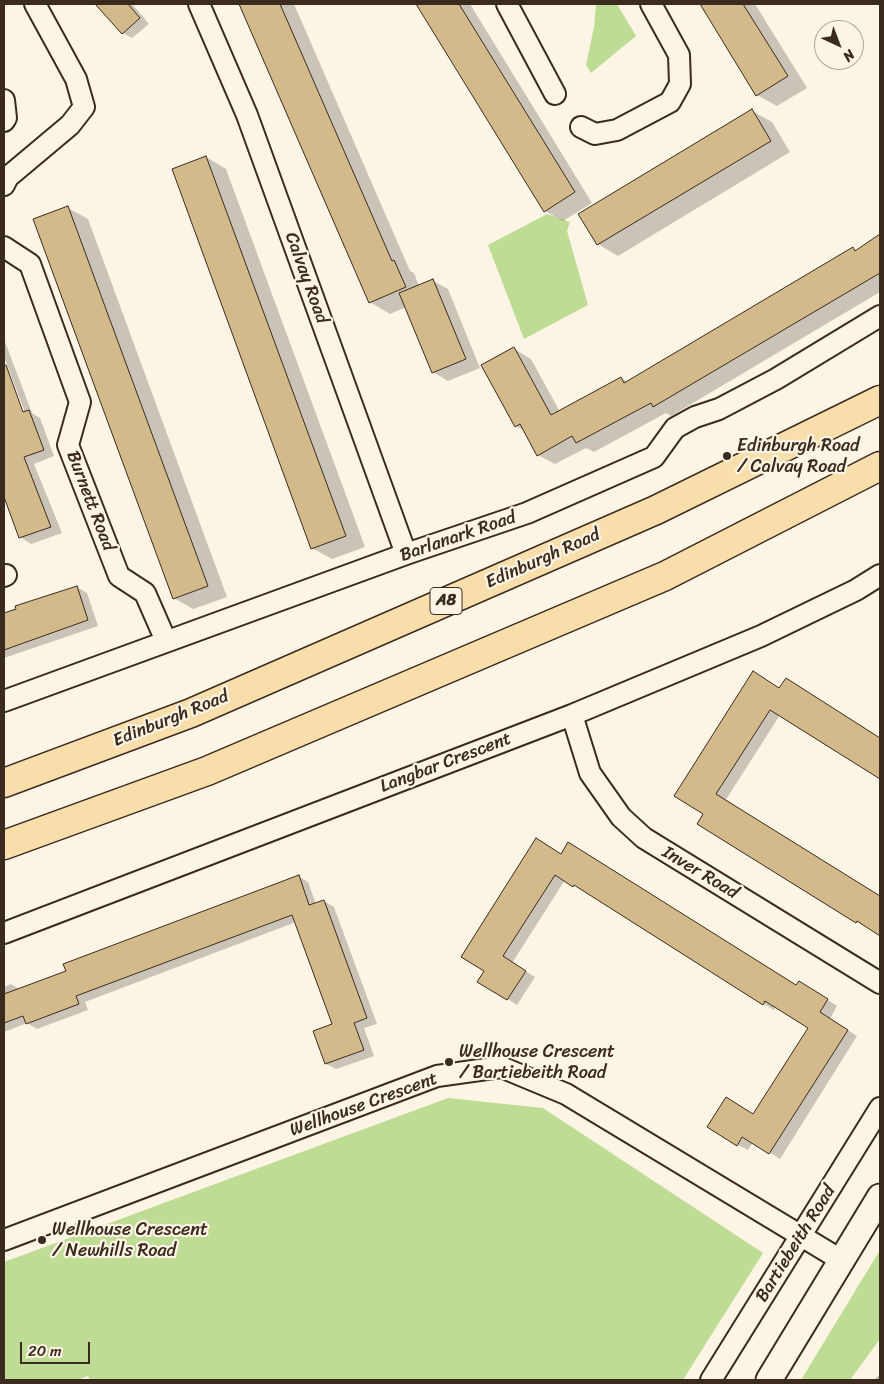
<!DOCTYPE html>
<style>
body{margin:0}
#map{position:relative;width:884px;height:1384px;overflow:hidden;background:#fcf5e5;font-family:Sriracha,sans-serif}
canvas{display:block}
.frame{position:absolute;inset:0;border:5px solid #3b2a1e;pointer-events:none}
.north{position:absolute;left:814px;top:20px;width:50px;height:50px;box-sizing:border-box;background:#fcf5e5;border:1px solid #afa495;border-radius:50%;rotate:137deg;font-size:14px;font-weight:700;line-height:20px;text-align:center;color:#3b2a1e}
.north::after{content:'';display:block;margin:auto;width:18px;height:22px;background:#3b2a1e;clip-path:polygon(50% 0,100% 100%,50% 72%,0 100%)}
.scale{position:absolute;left:20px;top:1342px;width:70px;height:22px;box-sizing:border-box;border:2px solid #3b2a1e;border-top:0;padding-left:6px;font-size:15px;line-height:18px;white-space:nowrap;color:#3b2a1e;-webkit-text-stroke:4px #fcf5e5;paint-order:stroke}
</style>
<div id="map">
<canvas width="884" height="1384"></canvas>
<div class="frame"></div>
<div class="north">N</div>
<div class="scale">20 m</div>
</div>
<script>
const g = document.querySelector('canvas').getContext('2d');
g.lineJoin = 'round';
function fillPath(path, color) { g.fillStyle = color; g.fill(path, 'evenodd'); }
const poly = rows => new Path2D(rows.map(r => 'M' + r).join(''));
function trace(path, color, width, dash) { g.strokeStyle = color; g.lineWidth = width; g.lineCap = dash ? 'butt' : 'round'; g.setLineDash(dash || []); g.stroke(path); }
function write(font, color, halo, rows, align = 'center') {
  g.font = font + ' Sriracha,sans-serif'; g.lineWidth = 4.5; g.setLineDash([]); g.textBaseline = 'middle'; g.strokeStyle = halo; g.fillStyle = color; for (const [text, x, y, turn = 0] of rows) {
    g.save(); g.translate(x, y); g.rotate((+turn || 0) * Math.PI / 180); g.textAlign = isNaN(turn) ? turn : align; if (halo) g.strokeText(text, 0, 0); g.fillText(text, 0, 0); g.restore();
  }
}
fillPath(poly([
 [596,4,617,4,636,36,591,73,586,65,594,27],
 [547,214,570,222,567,231,588,305,524,339,488,245],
 [448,1098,543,1108,763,1253,683,1380,90,1380,88,1376,78,1380,4,1380,4,1262],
 [880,1250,880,1339,850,1380,801,1380]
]), '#bfdc94');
fillPath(poly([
 [112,4,132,4,149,24,132,38,122,33,104,11],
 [240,4,294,4,410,271,414,273,419,286,433,281,448,289,480,368,448,381,433,372,406,307,390,314,370,302],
 [418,4,470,4,592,203,563,221,545,211],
 [701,4,755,4,807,88,777,106,757,95],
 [752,111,772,122,790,152,618,256,598,244],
 [206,157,226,169,365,547,332,559,312,548],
 [68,208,88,219,227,597,193,609,174,598],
 [880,235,880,292,671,416,666,413,594,452,586,448,555,464,538,455,525,431,516,426,514,349,531,359,560,412,621,378,628,382,853,248,858,251],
 [4,339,32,413,40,418,54,456,34,464,62,533,31,544,20,537,4,493,4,364,24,418,27,418,4,357],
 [77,587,87,593,98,626,4,658,4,613],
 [796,685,880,738,880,778,780,715,725,801,880,897,880,934,857,922,732,843,705,814,675,795,780,689],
 [561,855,797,986,809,988,837,1006,830,1019,857,1036,780,1159,753,1142,748,1150,738,1145,754,1116,809,1028,776,1006,774,1010,764,1004,584,891,565,880,512,963,535,977,517,1005,479,981],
 [298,876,308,882,316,904,324,901,334,907,377,1024,364,1028,374,1056,336,1069,326,1064,334,1025,296,922,85,1002,88,1010,37,1029,27,1023,4,1032,4,987,11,984,20,990],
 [880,1374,880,1380,874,1380]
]), '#0003');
const building = poly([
 [95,4,128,4,140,18,122,34,95,4],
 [239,4,280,4,392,261,394,260,406,287,369,303,239,4],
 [416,4,459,4,575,192,544,212,416,4],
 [700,4,743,4,788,76,756,96,700,4],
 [752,109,771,141,597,245,578,214,752,109],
 [206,156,346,536,311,549,172,169,206,156],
 [68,206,208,586,173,599,33,219,68,206],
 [880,234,880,273,653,407,651,403,576,443,572,436,537,456,520,424,515,427,481,365,514,347,551,415,621,377,624,383,853,247,855,251,880,234],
 [433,279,466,359,432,373,399,293,433,279],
 [4,365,6,365,23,412,29,410,44,450,24,457,51,527,19,538,4,497,4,365],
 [77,586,88,620,4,650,4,613,16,609,15,606,77,586],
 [753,671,779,688,786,678,880,738,880,779,770,710,716,794,880,896,880,936,857,921,856,923,697,824,703,814,674,796,753,671],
 [536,838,561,854,568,842,796,985,799,981,828,999,820,1012,848,1030,769,1154,742,1137,737,1146,707,1127,726,1097,753,1114,808,1028,765,1001,763,1005,574,885,573,887,555,875,503,956,526,971,507,1000,477,982,484,971,461,957,536,838],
 [299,875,309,905,324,900,367,1018,354,1023,364,1050,325,1064,313,1031,332,1024,292,915,76,996,79,1004,26,1024,23,1016,4,1023,4,994,66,971,63,964,299,875]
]);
fillPath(building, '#d3ba8a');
trace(building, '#3b2a1e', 1);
const minor = poly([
 [199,4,247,115,406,554],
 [507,4,555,94],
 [4,100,6,118,4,121],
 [581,127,595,134,617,130,670,102,680,84,679,55,651,4],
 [4,185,8,177,70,125,84,107,76,79,35,4],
 [4,247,30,264,80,402,68,445,119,576,145,593,166,641],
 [4,576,6,575],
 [4,701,406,554,527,513,654,457,675,428,695,417,719,409,776,379,880,316],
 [572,715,590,773,621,817,644,838,880,983],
 [4,933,572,715,761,636,856,590,880,575],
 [4,1240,437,1076,501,1067,566,1094,841,1260],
 [711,1380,880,1108]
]);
const tertiary = poly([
 [769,1380,880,1197]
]);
const primary = poly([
 [4,783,191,713,656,510,880,400],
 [4,845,207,771,665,576,880,466]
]);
trace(minor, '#3b2a1e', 24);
trace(tertiary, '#3b2a1e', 29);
trace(primary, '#3b2a1e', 31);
trace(minor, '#fcf5e5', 20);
trace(tertiary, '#fcf5e5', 25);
trace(primary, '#f8deab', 28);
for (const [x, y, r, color] of [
 [727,456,5,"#3b2a1e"],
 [449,1062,5,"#3b2a1e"],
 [42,1240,5,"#3b2a1e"]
]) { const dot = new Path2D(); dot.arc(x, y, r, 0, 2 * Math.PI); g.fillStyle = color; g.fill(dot); trace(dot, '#fcf5e5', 2); }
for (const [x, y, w] of [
 [446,601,32]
]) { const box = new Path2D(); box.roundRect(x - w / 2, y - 13.5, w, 27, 4); g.fillStyle = '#fcf5e5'; g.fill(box); trace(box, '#3b2a1e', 1); }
write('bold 16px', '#3b2a1e', null, [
 ["A8",446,601]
]);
write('18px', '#3b2a1e', '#fcf5e5', [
 ["Calvay Road",306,278,70],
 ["Burnett Road",90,501,69],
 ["Barlanark Road",458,537,-19],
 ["Edinburgh Road",543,559,-24],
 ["Edinburgh Road",171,719,-22],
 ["Langbar Crescent",446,763,-21],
 ["Inver Road",700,873,31],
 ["Wellhouse Crescent",364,1105,-20],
 ["Bartiebeith Road",796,1244,-58]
]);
write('18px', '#3b2a1e', '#fcf5e5', [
 ["Edinburgh Road",737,446],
 ["/ Calvay Road",737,467],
 ["Wellhouse Crescent",459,1052],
 ["/ Bartiebeith Road",459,1073],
 ["Wellhouse Crescent",52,1230],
 ["/ Newhills Road",52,1251]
], 'left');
</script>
